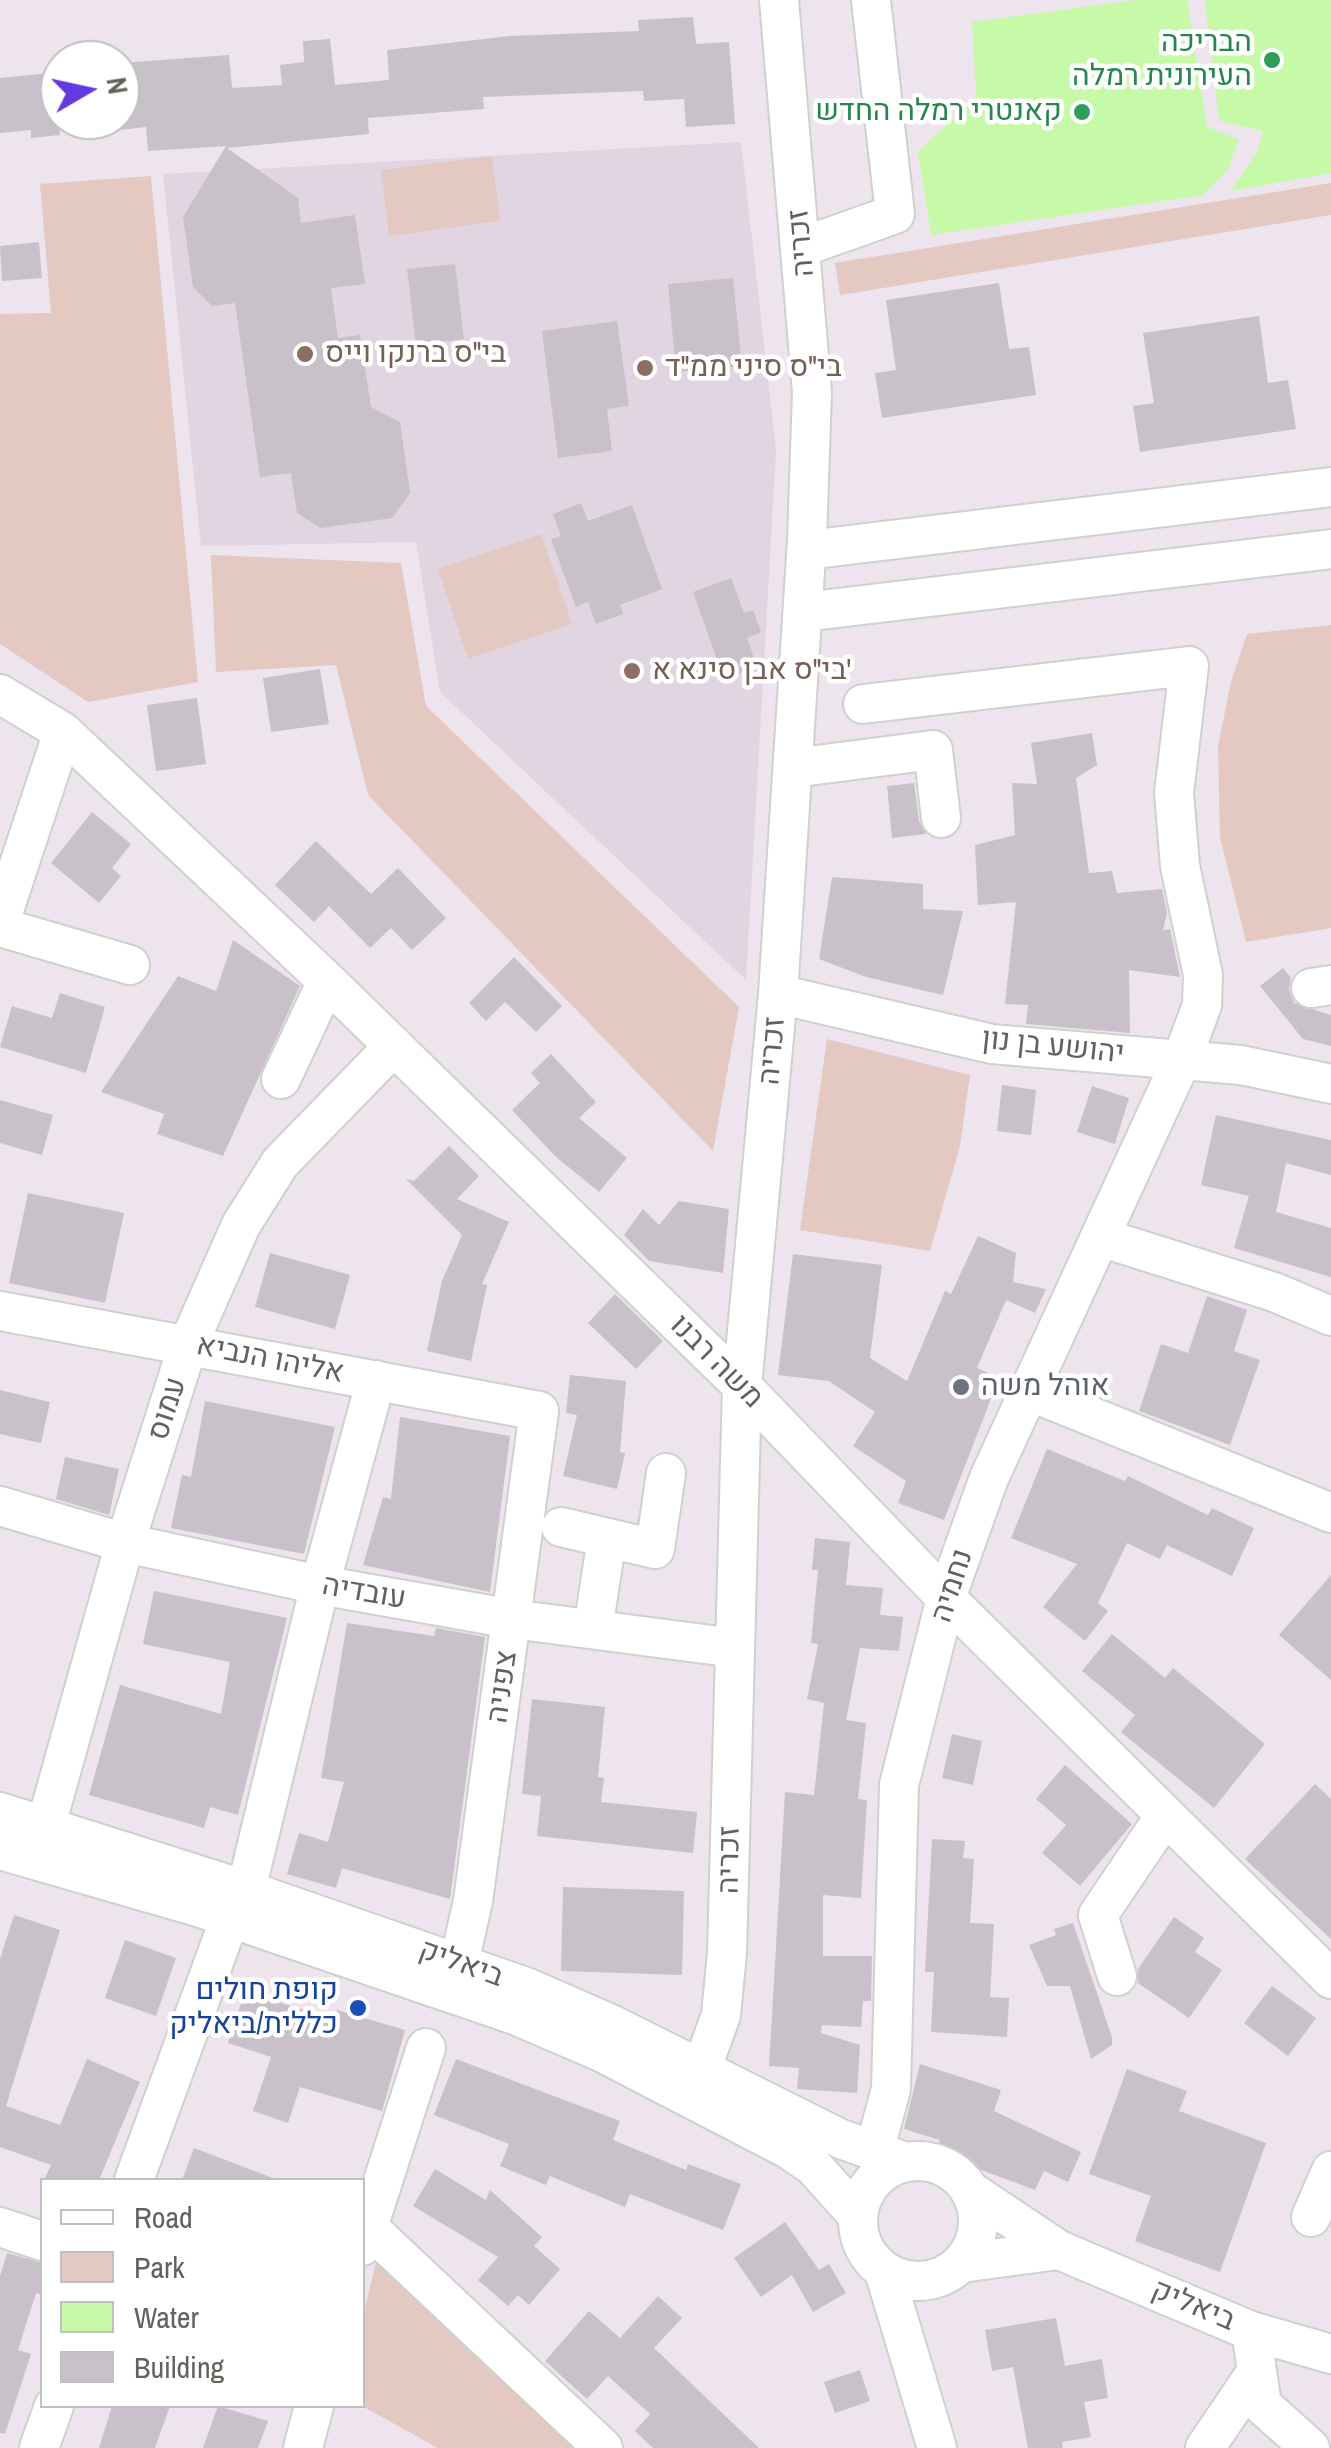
<!DOCTYPE html>
<meta charset="utf-8">
<style>
body{margin:0}
#map{position:relative;width:1331px;height:2448px;overflow:hidden;background:#ede4ee;font-family:"Archivo Narrow",sans-serif}
canvas{display:block}
.legend{position:absolute;left:40px;top:2178px;width:325px;height:230px;box-sizing:border-box;background:#fff;border:2px solid #bfc1be;margin:0;padding:12px 18px;list-style:none;font-size:30px;color:#5e645c}
.legend li{display:flex;align-items:center;gap:20px;height:50px}
.legend b{width:50px;border:2px solid #bfc1be}
.north{position:absolute;left:40px;top:40px;width:100px;height:100px;box-sizing:border-box;background:#fff;border:2px solid #bfc1be;border-radius:50%;rotate:81deg;font-size:28px;font-weight:700;line-height:40px;text-align:center;color:#5e645c}
.north::after{content:'';display:block;margin:auto;width:35px;height:45px;background:#6439df;clip-path:polygon(50% 0,100% 100%,50% 72%,0 100%)}
</style>
<div id="map">
<canvas width="1331" height="2448"></canvas>
<ul class="legend">
<li><b style="height:12px;background:#fff"></b>Road</li>
<li><b style="height:28px;background:#e4c8c2"></b>Park</li>
<li><b style="height:28px;background:#c7faa8"></b>Water</li>
<li><b style="height:28px;background:#c8c1c9"></b>Building</li>
</ul>
<div class="north">N</div>
</div>
<script>
const g = document.querySelector('canvas').getContext('2d');
g.lineJoin = 'round';
function fillPath(path, color) { g.fillStyle = color; g.fill(path, 'evenodd'); }
const poly = rows => new Path2D(rows.map(r => 'M' + r).join(''));
function trace(path, color, width, dash) { g.strokeStyle = color; g.lineWidth = width; g.lineCap = dash ? 'butt' : 'round'; g.setLineDash(dash || []); g.stroke(path); }
function write(font, color, halo, rows, align = 'center') {
  g.font = font + ' "Archivo Narrow",Heebo,sans-serif'; g.lineWidth = 9; g.setLineDash([]); g.textBaseline = 'middle'; g.strokeStyle = halo; g.fillStyle = color; for (const [text, x, y, turn = 0] of rows) {
    g.save(); g.translate(x, y); g.rotate((+turn || 0) * Math.PI / 180); g.textAlign = isNaN(turn) ? turn : align; if (halo) g.strokeText(text, 0, 0); g.fillText(text, 0, 0); g.restore();
  }
}
fillPath(poly([
 [741,142,776,450,746,980,440,692,416,542,201,546,163,174]
]), '#e0d5e1');
fillPath(poly([
 [492,156,500,221,389,236,381,170],
 [151,176,198,682,88,702,0,644,0,314,51,313,40,184],
 [1331,183,1331,215,840,295,835,263],
 [541,534,572,624,468,659,438,569],
 [211,555,401,563,426,706,739,1007,713,1151,368,795,336,665,216,672],
 [1331,625,1331,928,1246,942,1220,837,1218,746,1231,682,1247,634],
 [827,1039,970,1075,960,1146,930,1251,800,1230],
 [377,2259,577,2448,438,2448,362,2406,363,2316]
]), '#e4c8c2');
fillPath(poly([
 [1135,0,1187,0,1207,127,1239,139,1227,171,1203,195,931,235,918,152,976,96,972,22],
 [1205,0,1331,0,1331,173,1231,191,1257,152,1263,131,1219,121]
]), '#c7faa8');
fillPath(poly([
 [693,17,696,44,729,42,735,124,686,127,684,99,644,101,643,91,483,97,484,109,368,118,369,134,227,148,298,198,301,223,355,215,365,284,331,288,338,338,360,335,371,407,400,422,410,493,392,518,321,528,297,513,291,473,260,477,235,303,212,306,193,287,183,217,226,146,148,151,146,127,120,130,120,63,229,55,232,88,282,85,280,65,304,62,303,41,330,39,335,85,389,80,387,50,510,36,639,31,638,20],
 [60,72,60,135,31,138,31,130,0,133,0,78],
 [39,242,42,278,2,281,0,246],
 [455,264,464,339,416,345,407,269],
 [733,278,742,366,676,372,668,284],
 [999,283,1009,349,1029,347,1036,395,882,418,875,373,896,370,886,300],
 [1259,316,1268,383,1288,380,1296,429,1140,452,1133,406,1154,403,1143,333],
 [617,321,629,406,607,409,612,451,558,458,542,331],
 [581,503,588,521,632,505,662,589,620,605,623,614,596,624,588,602,576,607,551,539,561,536,553,514],
 [731,578,744,613,753,610,761,632,747,638,757,667,724,679,693,592],
 [320,669,329,724,271,732,263,678],
 [197,698,206,764,156,771,147,705],
 [1092,733,1097,765,1076,778,1089,873,1112,871,1117,893,1162,889,1167,913,1163,930,1170,929,1180,977,1129,970,1130,1033,1026,1024,1028,1005,1005,1004,1016,902,978,905,975,845,1015,835,1012,783,1037,784,1031,743],
 [914,783,919,821,926,834,892,838,887,786],
 [92,812,131,844,112,868,121,876,99,903,51,863],
 [316,841,371,894,398,868,446,918,412,950,391,928,370,948,329,906,314,922,275,885],
 [832,877,923,884,923,909,963,911,943,995,866,977,819,959],
 [233,940,300,986,223,1156,157,1134,164,1114,101,1092,178,976,216,991],
 [514,957,562,1006,536,1032,505,1002,486,1021,469,1003],
 [1283,968,1291,978,1289,990,1294,1003,1331,1015,1331,1046,1303,1039,1260,986],
 [60,993,105,1007,86,1073,0,1047,12,1006,52,1018],
 [551,1054,596,1102,579,1118,627,1158,599,1192,555,1156,512,1110,540,1083,531,1073],
 [1002,1085,1036,1090,1031,1135,997,1131],
 [1092,1086,1129,1098,1115,1144,1077,1132],
 [0,1100,53,1115,42,1155,0,1143],
 [1216,1115,1331,1140,1331,1175,1286,1163,1276,1212,1331,1228,1331,1277,1234,1248,1249,1196,1201,1185],
 [449,1146,479,1176,457,1199,509,1222,482,1284,487,1285,471,1361,427,1351,442,1281,462,1235,406,1179,414,1181],
 [28,1193,124,1213,105,1303,9,1283],
 [679,1201,729,1209,723,1273,649,1261,624,1235,643,1209,659,1225],
 [978,1236,1016,1253,1013,1282,1046,1289,1035,1313,1006,1300,977,1368,999,1378,944,1520,898,1503,906,1481,853,1446,875,1412,829,1381,778,1375,793,1254,882,1265,870,1358,907,1381,945,1291,951,1294],
 [270,1253,350,1275,335,1329,255,1307],
 [615,1294,663,1341,636,1369,588,1323],
 [1207,1296,1247,1310,1234,1351,1260,1360,1230,1445,1139,1411,1161,1344,1188,1353],
 [570,1375,626,1381,620,1452,625,1453,617,1489,563,1476,577,1415,566,1413],
 [0,1390,50,1402,41,1443,0,1434],
 [205,1401,335,1427,304,1554,171,1528,182,1475,191,1477],
 [400,1417,510,1436,490,1592,363,1565,383,1497,391,1499],
 [1047,1449,1125,1481,1128,1476,1208,1515,1212,1508,1254,1528,1232,1576,1167,1545,1160,1559,1127,1543,1098,1603,1108,1611,1085,1641,1043,1607,1077,1564,1011,1538],
 [65,1457,119,1469,109,1515,56,1499],
 [815,1538,850,1542,846,1585,883,1588,880,1615,903,1617,899,1651,860,1648,846,1720,866,1723,858,1799,867,1800,861,1898,823,1895,823,1956,872,1956,871,2001,863,2001,861,2027,822,2025,821,2033,860,2045,857,2093,797,2089,799,2068,769,2066,785,1792,814,1795,824,1703,807,1699,818,1644,811,1643,818,1570,812,1570],
 [1331,1575,1331,1680,1279,1635],
 [154,1591,287,1618,238,1815,210,1807,204,1828,89,1795,120,1685,221,1714,230,1662,143,1644],
 [347,1623,434,1636,436,1628,485,1637,450,1899,342,1868,336,1888,287,1874,299,1833,328,1842,344,1782,321,1778],
 [1112,1634,1165,1678,1173,1668,1265,1744,1214,1808,1121,1732,1135,1715,1082,1671],
 [532,1699,605,1707,598,1777,604,1778,601,1802,697,1812,693,1853,537,1836,541,1796,522,1794],
 [952,1734,982,1741,973,1785,942,1778],
 [1065,1765,1132,1824,1080,1886,1042,1853,1066,1825,1036,1799],
 [1315,1784,1331,1799,1331,1939,1245,1859],
 [932,1839,965,1841,963,1858,974,1859,970,1923,994,1924,990,1997,1009,1998,1007,2037,931,2032,934,1972,925,1972],
 [563,1887,684,1891,682,1975,561,1971],
 [14,1915,60,1930,6,2106,60,2125,87,2059,140,2082,99,2180,44,2180,51,2165,0,2147,0,1959],
 [1174,1917,1204,1938,1195,1952,1222,1970,1189,2018,1138,1983,1138,1969],
 [1073,1923,1112,2037,1112,2045,1091,2059,1070,1986,1047,1986,1029,1945,1056,1935,1054,1929],
 [125,1940,176,1958,156,2016,105,1998],
 [1272,1986,1316,2018,1288,2056,1244,2023],
 [245,1991,334,2020,337,2010,405,2030,382,2111,300,2087,288,2123,253,2111,271,2057,228,2043],
 [456,2059,620,2121,613,2140,686,2170,688,2164,741,2184,723,2230,630,2194,625,2207,550,2176,546,2185,500,2166,509,2144,434,2115],
 [920,2064,1001,2090,994,2111,1081,2152,1068,2182,1044,2171,1035,2190,936,2153,940,2140,904,2129],
 [1127,2069,1187,2091,1179,2111,1266,2143,1220,2272,1135,2241,1151,2196,1089,2174],
 [194,2148,273,2178,272,2180,182,2180],
 [435,2169,486,2200,490,2190,542,2237,534,2246,560,2269,529,2305,518,2295,508,2306,478,2280,498,2257,413,2206],
 [785,2222,819,2270,829,2264,846,2293,813,2312,792,2275,761,2297,734,2258],
 [7,2253,42,2263,42,2295,36,2293,18,2350,31,2354,5,2434,0,2433,0,2276],
 [658,2296,682,2318,654,2348,759,2448,653,2448,635,2431,650,2414,608,2376,587,2399,545,2361,589,2311,620,2338],
 [1056,2318,1065,2366,1102,2359,1108,2398,1084,2402,1091,2437,1062,2442,1063,2448,1028,2448,1013,2367,992,2371,985,2330],
 [860,2370,870,2401,835,2413,824,2382],
 [112,2406,170,2406,155,2448,99,2448],
 [218,2406,268,2421,258,2448,203,2448]
]), '#c8c1c9');
const minor = poly([
 [802,247,895,214,871,0],
 [807,550,1331,487],
 [804,612,1331,549],
 [0,694,63,732,327,981,742,1386,946,1598,1331,1979],
 [863,704,1189,666,1174,793,1180,866,1203,975,1202,1005,1182,1059,989,1478,946,1598,899,1785,891,2089,874,2152],
 [793,768,933,750,941,818],
 [0,922,63,732],
 [0,927,130,965],
 [1311,988,1331,985],
 [778,994,992,1044,1241,1065,1331,1084],
 [281,1079,327,981],
 [1103,1238,1274,1292,1331,1316],
 [0,1311,539,1411,473,1901,459,1963],
 [1031,1392,1331,1513],
 [0,1506,125,1543,320,1585,512,1619,735,1648],
 [561,1527,655,1549,666,1473],
 [593,1629,607,1538],
 [0,1812,246,1890,526,1987,613,2025,841,2139,905,2162],
 [46,1825,125,1543,188,1345,241,1225,280,1163,394,1046],
 [0,1850,198,1907,515,2015,601,2052,788,2149,813,2166,858,2216],
 [246,1890,320,1585,376,1380],
 [1117,1976,1098,1915,1165,1816],
 [691,2098,721,2015,727,1953,742,1386,778,994,807,540,812,392,779,0],
 '858 2221a60 60 0 1 1 120 0a60 60 0 1 1-120 0Z',
 [134,2180,230,1918],
 [969,2190,1059,2250,1251,2331,1331,2354],
 [1311,2217,1331,2171],
 [0,2227,42,2241],
 [369,2228,603,2448],
 [362,2246,426,2048],
 [961,2263,1059,2250],
 [884,2271,937,2448],
 [1251,2331,1262,2405,1310,2448],
 [39,2448,54,2406],
 [303,2448,314,2406],
 [1205,2448,1257,2371]
]);
trace(minor, '#cdd2cd', 42);
trace(minor, '#fff', 38);
for (const [x, y, r, color] of [
 [1272,60,10,"#2e9e5b"],
 [1082,112,10,"#2e9e5b"],
 [305,354,10,"#8d6e63"],
 [645,368,10,"#8d6e63"],
 [632,671,10,"#8d6e63"],
 [961,1387,10,"#6b7280"],
 [358,2008,10,"#1a4fb4"]
]) { const dot = new Path2D(); dot.arc(x, y, r, 0, 2 * Math.PI); g.fillStyle = color; g.fill(dot); trace(dot, '#fff', 4); }
write('30px', '#27864d', '#fff', [
 ["הבריכה",1252,43],
 ["העירונית רמלה",1252,77],
 ["קאנטרי רמלה החדש",1062,112]
], 'right');
write('30px', '#5e645c', '#fff', [
 ["זכריה",802,243,-95],
 ["יהושע בן נון",1053,1047,6],
 ["זכריה",773,1051,-85],
 ["אליהו הנביא",270,1360,11],
 ["משה רבנו",716,1362,45],
 ["עמוס",168,1409,-72],
 ["נחמיה",953,1586,-72],
 ["עובדיה",364,1593,10],
 ["צפניה",503,1687,-82],
 ["זכריה",730,1860,-89],
 ["ביאליק",461,1964,20],
 ["ביאליק",1193,2306,23]
]);
write('30px', '#785e54', '#fff', [
 ["בי\"ס ברנקו וייס",325,354],
 ["בי\"ס סיני ממ\"ד",665,368],
 ["בי\"ס אבן סינא א'",652,671]
], 'left');
write('30px', '#5b616d', '#fff', [
 ["אוהל משה",981,1387]
], 'left');
write('30px', '#164399', '#fff', [
 ["קופת חולים",338,1991],
 ["כללית/ביאליק",338,2025]
], 'right');
</script>
